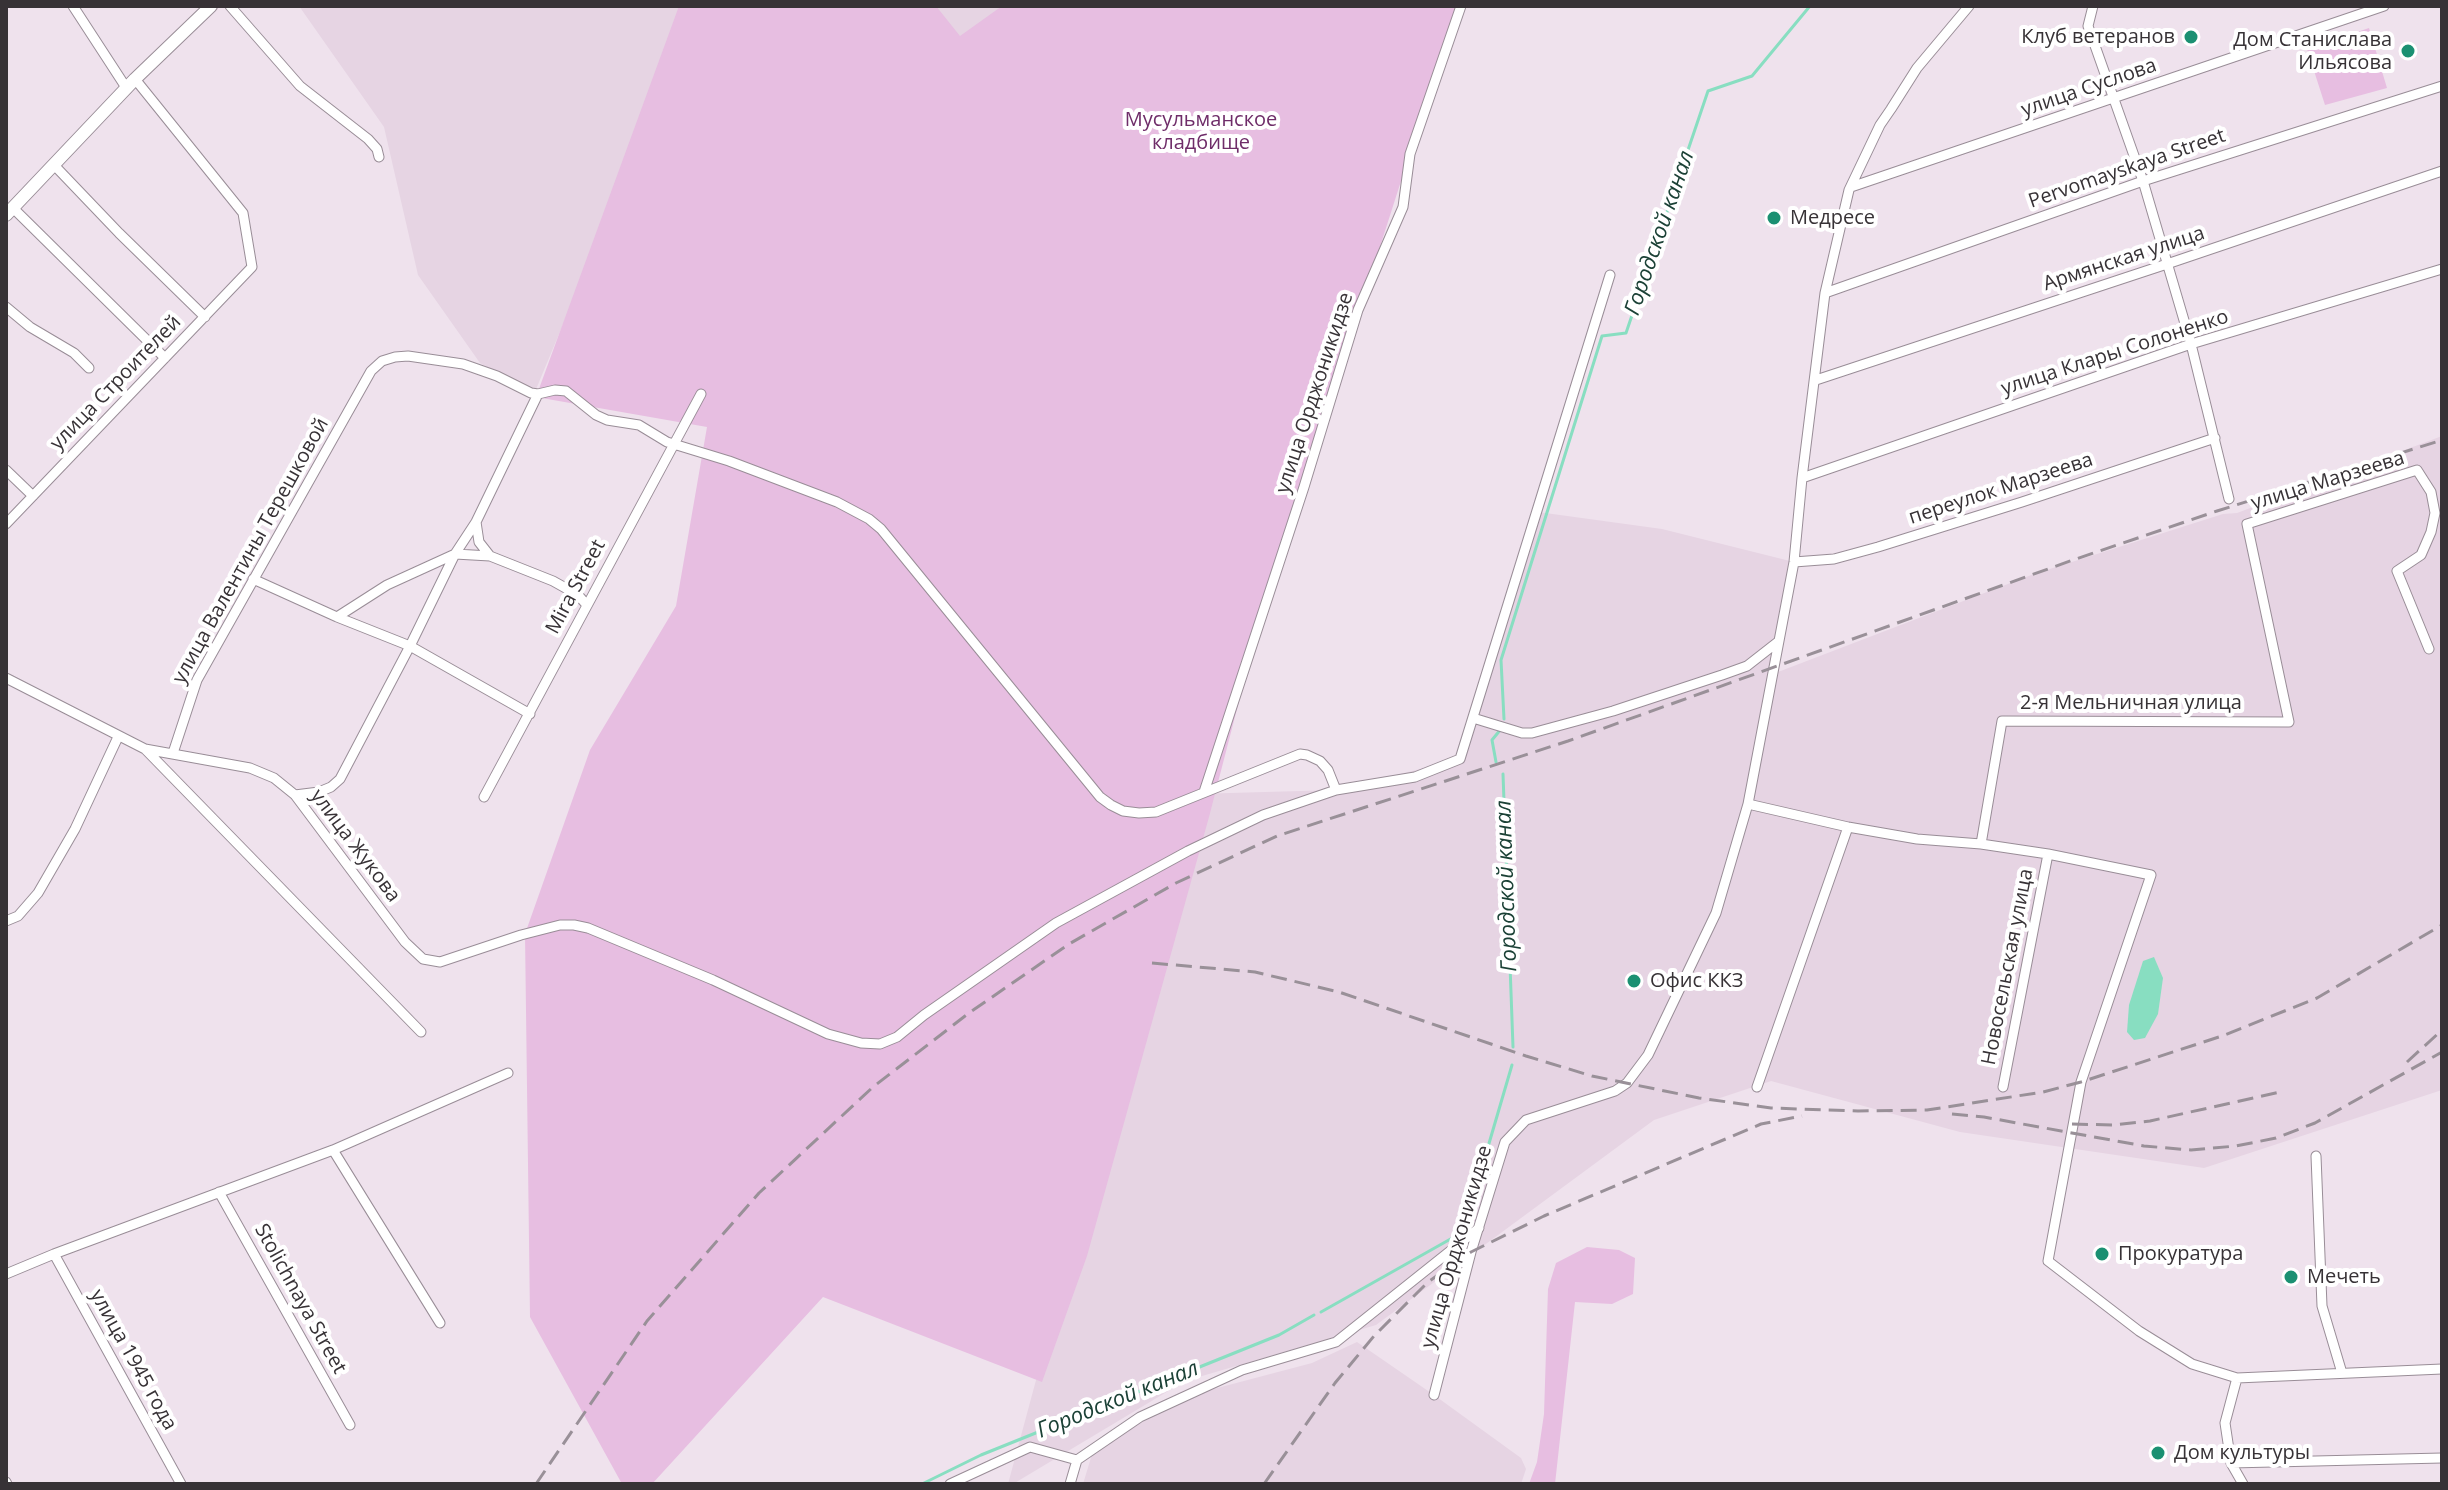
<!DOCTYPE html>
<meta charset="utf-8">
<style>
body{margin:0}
#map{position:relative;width:2448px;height:1490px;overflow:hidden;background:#efe2ed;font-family:"Open Sans",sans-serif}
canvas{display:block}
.frame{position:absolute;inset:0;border:8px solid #373236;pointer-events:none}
</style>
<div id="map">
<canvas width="2448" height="1490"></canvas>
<div class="frame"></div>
</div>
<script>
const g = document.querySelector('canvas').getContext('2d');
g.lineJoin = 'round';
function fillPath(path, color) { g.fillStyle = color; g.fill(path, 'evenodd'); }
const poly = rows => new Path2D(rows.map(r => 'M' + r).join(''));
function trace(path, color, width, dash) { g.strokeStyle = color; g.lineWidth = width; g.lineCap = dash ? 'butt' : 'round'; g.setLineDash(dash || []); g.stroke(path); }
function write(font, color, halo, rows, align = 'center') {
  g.font = font + ' "Open Sans",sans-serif'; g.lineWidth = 8; g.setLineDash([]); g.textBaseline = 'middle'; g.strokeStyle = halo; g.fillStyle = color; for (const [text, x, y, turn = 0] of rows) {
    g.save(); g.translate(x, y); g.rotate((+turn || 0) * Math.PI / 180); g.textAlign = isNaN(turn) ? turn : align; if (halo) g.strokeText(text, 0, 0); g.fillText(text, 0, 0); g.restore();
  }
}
fillPath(poly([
 [299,6,696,6,534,394,480,363,418,275,384,127],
 [929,6,1037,6,965,51],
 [2442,436,2442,1090,2204,1168,1960,1132,1771,1081,1654,1120,1376,1325,1185,1381,1013,1484,1008,1484,1194,794,1336,790,1460,759,1538,512,1662,529,1794,562,1778,672,2034,574,2223,514,2237,513],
 [1357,1342,1434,1395,1521,1458,1526,1469,1521,1484,1083,1484,1093,1451,1187,1396,1312,1363]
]), '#e6d4e3');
fillPath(poly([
 [679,6,936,6,960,36,1002,6,1457,6,1258,628,1209,817,1087,1256,1042,1382,823,1297,652,1484,622,1484,530,1317,525,934,590,750,676,606,707,427,536,397],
 [2369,28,2387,88,2325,105,2307,49],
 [1587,1247,1619,1250,1635,1258,1633,1294,1612,1304,1575,1302,1555,1484,1529,1484,1537,1462,1544,1414,1548,1289,1556,1263]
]), '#e7bee1');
fillPath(poly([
 [2154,957,2163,978,2158,1014,2145,1038,2134,1040,2127,1032,2129,1005,2143,961]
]), '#88dec1');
trace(poly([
 [1504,719,1501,660,1602,336,1626,333,1708,91,1752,76,1810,6],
 [1496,762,1492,740,1501,729],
 [1503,774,1513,1047],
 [1321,1312,1463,1232,1512,1065],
 [922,1484,981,1455,1279,1335,1314,1315]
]), '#88dec1', 3);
const minor = poly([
 [73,6,127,89],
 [230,6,300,86,368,139,377,149,379,157],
 [2093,6,2088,26,2143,181,2191,344,2229,499],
 [54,165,119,233,205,317],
 [1851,187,2384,6],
 [13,208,165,358],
 [1825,293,2143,181,2442,86],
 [6,307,30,327,74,353,89,368],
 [1816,380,2167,264,2442,171],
 [6,470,33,496],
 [1802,478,2191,344,2442,269],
 [476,522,479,542,490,556],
 [6,524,252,267,243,213,135,79],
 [1794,562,1834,559,1878,547,2022,502,2215,438],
 [253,579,337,617,410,646,530,714],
 [337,617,387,585,455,554,476,522,538,394],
 [6,678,145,749,250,768,274,778,295,795,405,942,423,959,440,962,521,935,560,925,574,925,588,928,713,980,828,1034,861,1043,880,1044,897,1037,924,1015,1056,923,1188,851,1263,815,1336,790,1415,777,1460,759,1610,275],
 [1473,718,1522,733,1532,733,1613,711,1722,675,1747,666,1779,641],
 [145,749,421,1032],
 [173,753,197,680,371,371,382,361,395,357,408,356,463,364,497,376,531,393,538,394,555,390,566,391,596,415,607,420,639,425,667,442,729,461,837,502,869,519,881,529,1100,797,1111,805,1123,811,1139,813,1156,812,1300,754,1307,755,1320,761,1328,770,1336,790],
 [1204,792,1304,487,1358,310,1403,207,1410,154,1461,6],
 [295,795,319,792,331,787,340,779,410,646,455,554,490,556,553,581,578,595,586,604],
 [484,797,701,394],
 [1748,804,1848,827,1917,839,1981,844,2048,854,2151,875,2081,1082,2048,1261,2139,1331,2192,1364,2237,1378,2442,1369],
 [1981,844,2002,721,2289,722,2247,524,2417,470,2431,492,2435,513,2431,532,2421,555,2397,571,2429,649],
 [6,921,18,916,38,893,75,829,118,737],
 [1757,1087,1848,827],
 [2003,1087,2048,854],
 [333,1150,440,1323],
 [2316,1156,2322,1306,2342,1373],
 [219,1192,350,1425],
 [54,1254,181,1484],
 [6,1274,54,1254,333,1150,508,1073],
 [2237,1378,2225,1423,2231,1463,2243,1484],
 [1434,1395,1471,1252,1505,1142,1526,1120,1615,1091,1627,1083,1648,1055,1716,913,1748,804,1794,562,1802,478,1825,293,1849,190,1880,125,1891,109,1917,68,1969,6],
 [2231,1463,2442,1458],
 [6,1482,7,1484],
 [950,1484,1030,1447,1077,1460],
 [1070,1484,1077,1460,1140,1417,1242,1370,1336,1342,1479,1228]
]);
const tertiary = poly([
 [6,215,135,79,211,6]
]);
trace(minor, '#998d97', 11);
trace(tertiary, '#998d97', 14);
trace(minor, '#fff', 9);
trace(tertiary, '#fff', 12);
trace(poly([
 [1152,963,1255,972,1339,992,1526,1056,1592,1076,1699,1098,1771,1108,1858,1111,1927,1110,2043,1092,2081,1082,2222,1036,2317,998,2442,925],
 [2407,1062,2442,1030],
 [1952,1114,1984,1117,2144,1146,2191,1150,2236,1146,2276,1138,2315,1123,2442,1052],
 [2072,1124,2112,1125,2150,1121,2280,1092],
 [536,1484,647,1321,759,1193,873,1087,969,1013,1069,944,1176,883,1277,836,1568,741,2073,560,2217,511,2442,440],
 [1264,1484,1335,1383,1374,1336,1428,1282,1471,1252,1544,1216,1761,1124,1802,1116]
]), '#999098', 3, [16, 8]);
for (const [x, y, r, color] of [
 [2191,37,8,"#1b9072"],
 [2408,51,8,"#1b9072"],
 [1774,218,8,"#1b9072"],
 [1634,981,8,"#1b9072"],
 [2102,1254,8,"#1b9072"],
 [2291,1277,8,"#1b9072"],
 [2158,1453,8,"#1b9072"]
]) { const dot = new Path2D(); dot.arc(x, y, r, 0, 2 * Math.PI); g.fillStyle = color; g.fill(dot); trace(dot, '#fff', 3); }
write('20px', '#373236', '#fff', [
 ["Клуб ветеранов",2175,37,"right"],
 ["Дом Станислава",2392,40,"right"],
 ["Ильясова",2392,63,"right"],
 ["Медресе",1790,218],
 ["Офис ККЗ",1650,981],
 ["Прокуратура",2118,1254],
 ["Мечеть",2307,1277],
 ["Дом культуры",2174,1453]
], 'left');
write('20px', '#373236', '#fff', [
 ["улица Суслова",2089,88,-19],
 ["Pervomayskaya Street",2127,169,-19],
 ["Армянская улица",2124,259,-18],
 ["улица Клары Солоненко",2115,353,-18],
 ["улица Строителей",116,383,-46],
 ["улица Орджоникидзе",1315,393,-72],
 ["улица Марзеева",2328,481,-17],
 ["переулок Марзеева",2001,489,-18],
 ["улица Валентины Терешковой",251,551,-61],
 ["Mira Street",576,587,-62],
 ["2-я Мельничная улица",2131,703],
 ["улица Жукова",355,846,53],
 ["Новосельская улица",2008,967,-79],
 ["улица Орджоникидзе",1457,1247,-74],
 ["Stolichnaya Street",300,1299,61],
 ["улица 1945 года",133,1360,61]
]);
write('20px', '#6f2d69', '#fff', [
 ["Мусульманское",1201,120],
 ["кладбище",1201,143]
]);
write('italic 22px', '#1b4136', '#fff', [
 ["Городской канал",1660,233,-71],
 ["Городской канал",1507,886,-92],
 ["Городской канал",1118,1400,-22]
]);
</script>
